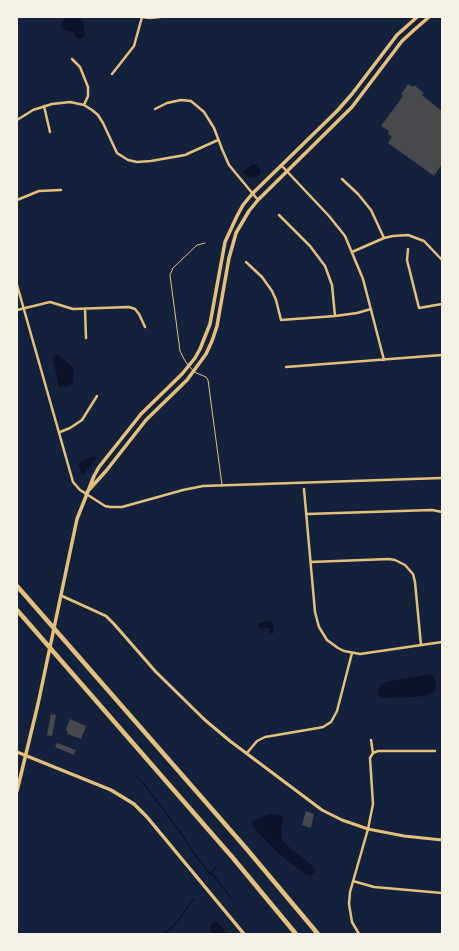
<!DOCTYPE html>
<style>
body{margin:0}
#map{position:relative;width:459px;height:951px;overflow:hidden;background:#14213d;font-family:"Noto Sans",sans-serif}
canvas{display:block}
.frame{position:absolute;inset:0;border:18px solid #f6f1e7;pointer-events:none}
</style>
<div id="map">
<canvas width="459" height="951"></canvas>
<div class="frame"></div>
</div>
<script>
const g = document.querySelector('canvas').getContext('2d');
g.lineJoin = 'round';
function fillPath(path, color) { g.fillStyle = color; g.fill(path, 'evenodd'); }
const poly = rows => new Path2D(rows.map(r => 'M' + r).join(''));
function trace(path, color, width, dash) { g.strokeStyle = color; g.lineWidth = width; g.lineCap = dash ? 'butt' : 'round'; g.setLineDash(dash || []); g.stroke(path); }
fillPath(poly([
 [66,17,79,17,84,25,85,36,82,39,79,39,76,38,73,32,66,31,62,28,61,25],
 [253,164,258,165,261,171,259,175,251,178,248,177,243,171],
 [55,355,58,355,74,368,73,382,70,386,66,387,59,387,53,360,53,356],
 [94,456,96,459,83,475,81,473,78,464,80,462],
 [272,621,274,633,270,634,269,628,259,629,258,623],
 [430,674,434,676,436,689,433,692,428,695,416,697,387,698,381,698,379,695,378,689,381,685,386,682],
 [270,814,278,814,282,817,283,821,281,831,283,842,313,866,316,871,312,875,310,876,306,875,279,854,252,826,252,822,261,817],
 [213,921,217,922,227,934,212,934,210,929]
]), '#0b132b');
trace(poly([
 [135,776,142,781,181,833,198,859,210,874,215,877,231,898],
 [210,874,216,867],
 [163,934,177,923,194,898]
]), '#0b132b', 1.5);
fillPath(poly([
 [408,84,413,87,414,85,424,93,422,95,442,111,442,147,441,149,442,150,442,164,434,176,388,143,392,137,388,134,389,131,381,126,403,96,401,94],
 [51,714,56,715,52,736,47,735],
 [70,719,86,726,81,739,68,734,66,729],
 [57,743,76,750,74,755,55,747],
 [306,811,314,814,311,828,302,825]
]), '#48494c');
trace(poly([
 [188,365,184,359,180,351,170,275,173,268,197,245,205,243],
 [190,367,194,372,206,377,208,380,222,485]
]), '#e5c07b', 1);
trace(poly([
 [141,17,150,18,160,17],
 [72,59,80,67,88,87,88,96,84,105],
 [112,74,134,46,142,17],
 [44,106,50,132],
 [155,109,167,103,181,100,191,101,197,106,204,112,214,128,222,149,229,165,258,200],
 [17,120,33,110,52,104,70,102,84,105,92,110,98,115,103,123,117,153,128,160,137,162,151,161,185,155,218,140],
 [281,165,329,216,345,236,363,279,384,360],
 [342,179,358,194,371,210,384,238],
 [17,200,39,191,61,190],
 [279,215,310,246,325,266,332,285,335,316],
 [408,249,407,260,419,308,442,304],
 [352,252,384,238,393,236,408,235,424,241,442,260],
 [246,262,262,277,272,291,276,300,281,320,335,316,357,313,371,309],
 [17,285,73,482,80,490,105,506,110,507,122,507,183,490,203,486,442,478],
 [85,309,86,338],
 [17,310,50,302,73,309,129,307,135,309,139,314,145,327],
 [286,367,442,355],
 [60,432,70,428,82,420,97,396],
 [304,489,315,612,319,627,327,640,338,648,344,651,360,654,442,642],
 [307,514,432,510,442,512],
 [311,562,389,559,395,560,405,565,413,574,415,582,421,645],
 [371,740,373,753],
 [247,753,257,741,265,737,318,728,323,727,331,722,337,711,352,653],
 [353,881,374,887,442,893],
 [359,934,352,922,349,904,350,892,368,829,373,804,370,758,373,753,378,751,435,751]
]), '#e5c07b', 2.5);
trace(poly([
 [62,596,106,616,114,624,156,672,205,720,230,741,322,810,342,820,368,829,404,836,442,840]
]), '#e5c07b', 3);
trace(poly([
 [87,492,106,471,146,420,187,380,206,354,212,341,217,326,229,258,233,244,236,233,249,211,258,200,352,107,402,41,414,30,429,17],
 [17,752,111,790,134,804,147,817,244,934],
 [17,791,38,704,77,519,94,476,99,467,141,414,182,374,195,358,200,349,210,324,225,242,237,216,243,205,252,194,337,111,352,94,397,35,417,17]
]), '#e5c07b', 3.5);
trace(poly([
 [17,586,245,847,318,934],
 [17,610,233,858,296,934]
]), '#e5c07b', 4.5);
</script>
